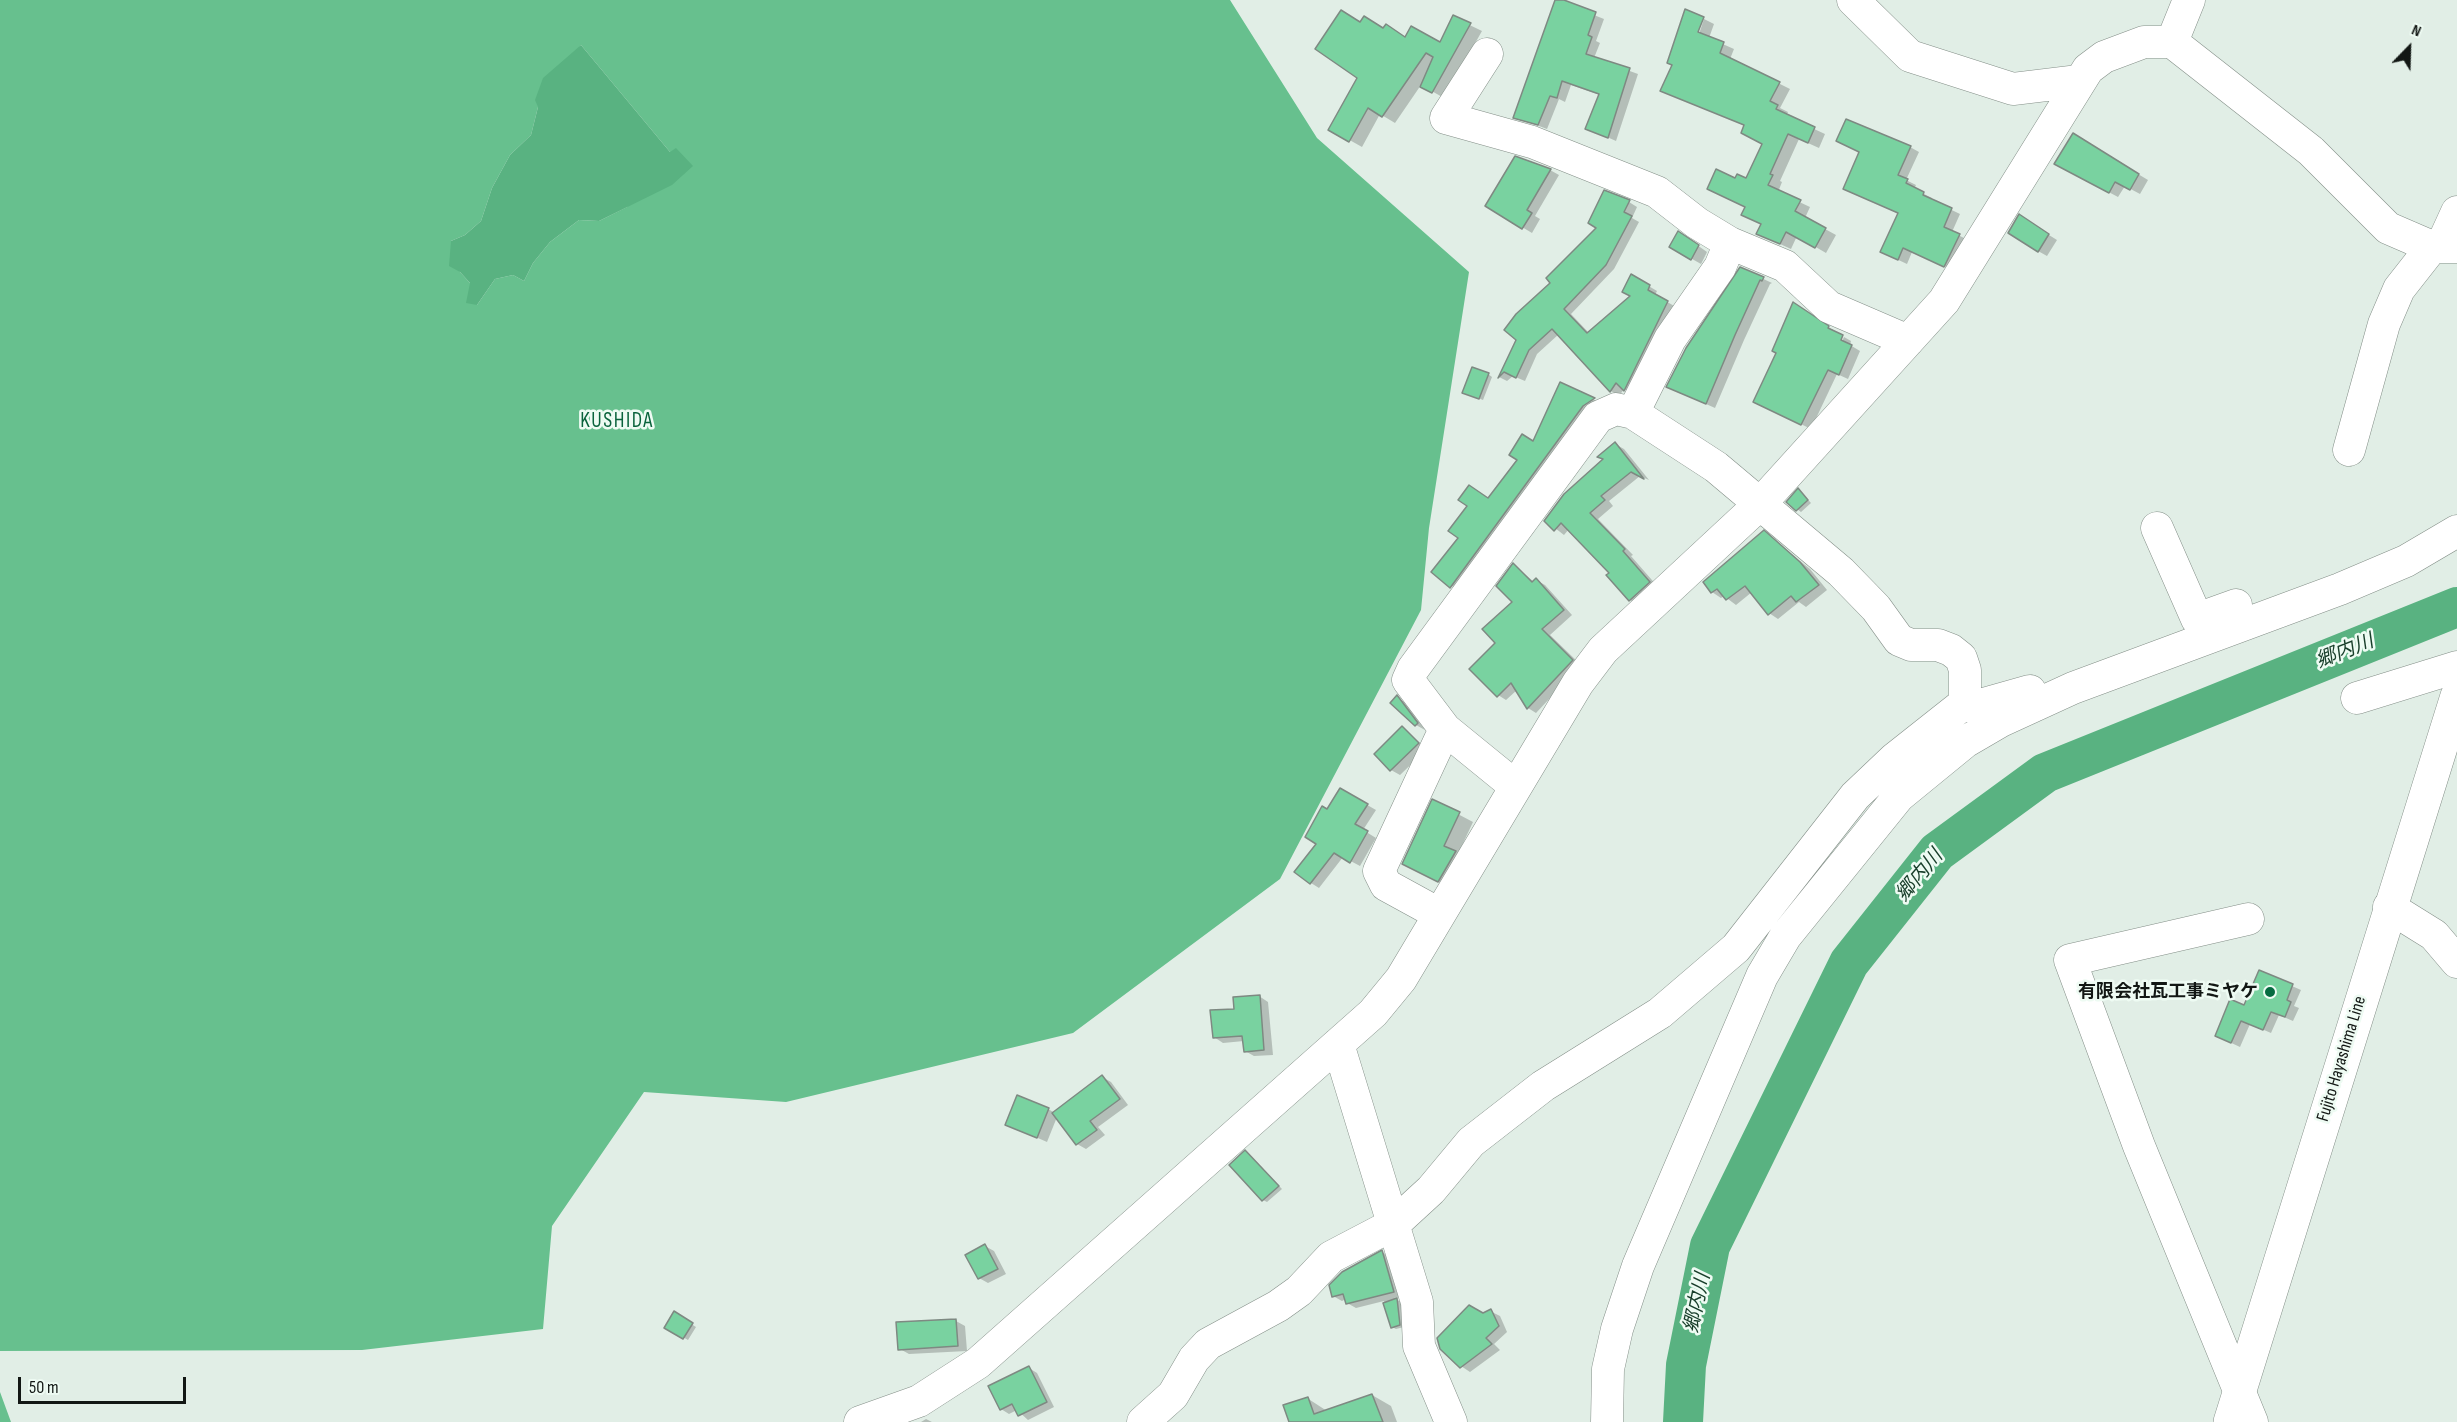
<!DOCTYPE html>
<meta charset="utf-8">
<style>
body{margin:0}
#map{position:relative;width:2457px;height:1422px;overflow:hidden;background:#e1eee6;font-family:"Sofia Sans Condensed",sans-serif}
canvas{display:block}
.north{position:absolute;left:2379px;top:18px;width:60px;height:60px;-webkit-text-stroke:4px #eefbf3;paint-order:stroke;rotate:23deg;font-size:16px;font-weight:700;line-height:24px;text-align:center;color:#121714}
.north::after{content:'';display:block;margin:auto;width:21px;height:27px;background:#121714;clip-path:polygon(50% 0,100% 100%,50% 72%,0 100%)}
.scale{position:absolute;left:18px;top:1377px;width:168px;height:27px;box-sizing:border-box;border:3px solid #121714;border-top:0;padding-left:8px;font-size:18px;line-height:21px;white-space:nowrap;color:#121714;-webkit-text-stroke:4px #eefbf3;paint-order:stroke}
</style>
<div id="map">
<canvas width="2457" height="1422"></canvas>
<div class="north">N</div>
<div class="scale">50 m</div>
</div>
<script>
const g = document.querySelector('canvas').getContext('2d');
g.lineJoin = 'round';
function fillPath(path, color) { g.fillStyle = color; g.fill(path, 'evenodd'); }
const poly = rows => new Path2D(rows.map(r => 'M' + r).join(''));
function trace(path, color, width, dash) { g.strokeStyle = color; g.lineWidth = width; g.lineCap = dash ? 'butt' : 'round'; g.setLineDash(dash || []); g.stroke(path); }
function write(font, color, halo, rows, align = 'center') {
  g.font = font + ' "Sofia Sans Condensed","Noto Sans JP",sans-serif'; g.lineWidth = 5; g.setLineDash([]); g.textBaseline = 'middle'; g.strokeStyle = halo; g.fillStyle = color; for (const [text, x, y, turn = 0] of rows) {
    g.save(); g.translate(x, y); g.rotate((+turn || 0) * Math.PI / 180); g.textAlign = isNaN(turn) ? turn : align; if (halo) g.strokeText(text, 0, 0); g.fillText(text, 0, 0); g.restore();
  }
}
fillPath(poly([
 [0,0,1230,0,1317,138,1469,272,1429,528,1421,610,1280,879,1073,1033,786,1102,644,1092,552,1226,543,1329,362,1350,0,1351],
 [581,45,670,152,627,207,599,221,579,220,550,242,533,263,524,281,513,275,495,279,477,305,470,283,460,272,451,241,465,235,481,221,492,188,510,155,531,135,538,107],
 [0,1392,11,1422,0,1422]
]), '#67c08e');
fillPath(poly([
 [581,45,670,152,676,148,693,166,672,185,599,221,579,220,550,242,533,263,524,281,513,275,495,279,477,305,466,303,470,283,460,272,449,266,451,241,465,235,481,221,492,188,510,155,531,135,538,107,535,100,543,78]
]), '#59b281');
fillPath(poly([
 [1556,0,1604,19,1596,41,1600,43,1594,58,1638,74,1616,141,1587,128,1600,95,1571,85,1565,102,1559,99,1547,129,1515,117],
 [1453,17,1482,31,1444,98,1421,85,1395,123,1380,114,1362,147,1330,129,1359,77,1361,24,1406,39,1441,44],
 [1704,19,1714,24,1709,38,1734,49,1730,59,1790,89,1780,108,1788,112,1786,116,1825,134,1819,148,1799,139,1780,181,1782,182,1778,192,1810,207,1805,218,1836,235,1826,253,1797,236,1791,249,1758,234,1762,224,1746,207,1736,180,1747,180,1764,144,1746,126,1662,91,1694,39,1697,40],
 [2073,135,2148,180,2140,194,2125,186,2118,197,2065,169],
 [1910,147,1919,152,1906,180,1916,185,1914,189,1932,198,1931,200,1960,214,1952,232,1968,240,1953,270,1912,252,1907,264,1890,256,1900,214,1853,193],
 [1550,170,1559,175,1535,216,1540,219,1532,233,1487,206],
 [1629,202,1637,207,1632,218,1639,222,1614,269,1571,314,1589,333,1632,296,1632,276,1657,291,1655,295,1676,307,1633,394,1624,389,1619,396,1611,391,1559,334,1537,354,1525,381,1513,376,1507,381,1499,377,1517,340,1552,283],
 [2028,222,2057,240,2047,256,2038,251],
 [1687,238,1707,252,1701,264,1671,247],
 [1740,268,1772,283,1770,284,1744,340,1715,408,1668,387],
 [1803,309,1837,333,1839,348,1844,337,1851,341,1850,345,1860,351,1848,379,1837,374,1811,429,1764,406],
 [1488,374,1492,377,1483,400,1468,394],
 [1561,384,1603,404,1460,592,1433,572,1534,442],
 [1615,444,1624,449,1649,480,1640,476,1609,501,1613,506,1598,519,1633,555,1631,556,1658,587,1639,605,1630,600,1611,573,1569,529,1564,535,1546,521,1605,459],
 [1799,490,1811,503,1801,512,1797,509],
 [1764,532,1810,569,1827,590,1806,607,1799,602,1778,619,1769,613,1752,592,1736,605,1724,596,1721,598,1712,592,1705,582],
 [1514,565,1534,582,1536,580,1545,585,1572,615,1550,635,1581,665,1536,713,1528,708,1517,690,1506,700,1498,695,1497,643,1514,602],
 [1397,697,1406,703,1425,730,1416,725],
 [1402,728,1427,749,1400,775,1391,770],
 [1341,790,1376,810,1363,830,1376,838,1360,866,1343,857,1319,888,1311,883,1318,843,1328,811],
 [1433,801,1473,822,1458,854,1453,889,1418,872],
 [2260,972,2301,990,2294,1006,2299,1008,2293,1021,2279,1015,2271,1033,2250,1024,2240,1047,2225,1040,2245,1007],
 [1259,996,1268,1002,1273,1055,1254,1056,1245,1051,1244,1041,1223,1043,1214,1037,1235,1010],
 [1102,1077,1111,1082,1128,1105,1098,1127,1105,1135,1086,1149,1077,1144,1057,1117,1047,1142,1006,1124,1048,1109,1055,1113],
 [1246,1152,1282,1189,1267,1202,1263,1200],
 [985,1246,994,1251,1006,1274,988,1283,979,1278],
 [1382,1252,1391,1257,1402,1297,1394,1298,1401,1302,1404,1327,1396,1329,1392,1327,1384,1301,1356,1308,1347,1303,1346,1299,1342,1301,1333,1296],
 [1490,1311,1500,1316,1507,1332,1494,1344,1500,1350,1470,1372,1461,1366,1483,1315],
 [675,1314,696,1327,688,1340,666,1327],
 [956,1321,965,1326,967,1351,909,1354,900,1349],
 [1029,1368,1037,1373,1054,1407,1028,1420,1017,1410,1009,1414,1001,1409],
 [1372,1395,1391,1406,1397,1422,1290,1422,1307,1398,1327,1411],
 [926,1419,932,1422,921,1422]
]), '#0003');
trace(poly([
 [1683,1422,1686,1365,1710,1246,1849,963,1937,852,2045,773,2457,607]
]), '#59b281', 40);
const building = poly([
 [1555,0,1564,0,1596,12,1588,35,1592,37,1586,54,1630,68,1608,138,1585,129,1599,94,1562,81,1557,98,1550,96,1538,125,1513,118,1555,0],
 [1685,9,1704,17,1698,32,1724,42,1720,53,1780,82,1770,101,1778,105,1776,109,1815,127,1808,143,1788,134,1770,174,1773,175,1768,185,1801,200,1795,211,1826,228,1815,248,1786,232,1780,244,1756,234,1761,224,1741,215,1745,207,1707,189,1716,169,1735,178,1737,174,1746,178,1762,144,1741,133,1744,125,1660,91,1672,65,1667,63,1685,9],
 [1341,10,1360,22,1364,16,1383,28,1386,24,1405,37,1411,26,1440,42,1453,15,1471,23,1432,93,1420,87,1433,57,1426,53,1382,117,1368,108,1349,142,1328,130,1357,78,1315,49,1341,10],
 [1846,119,1911,146,1898,175,1908,179,1906,183,1924,192,1923,195,1952,208,1944,227,1960,234,1944,267,1903,248,1898,260,1880,252,1898,213,1843,189,1859,152,1836,141,1846,119],
 [2073,133,2139,174,2130,190,2115,182,2109,193,2054,164,2073,133],
 [1515,156,1551,169,1527,210,1532,213,1522,229,1485,206,1515,156],
 [1604,190,1630,200,1624,212,1632,216,1606,265,1564,309,1587,333,1630,296,1622,292,1631,274,1650,285,1648,290,1668,301,1624,391,1616,383,1610,392,1552,329,1529,350,1516,378,1504,372,1498,378,1516,340,1504,330,1516,314,1550,283,1546,278,1596,228,1588,223,1604,190],
 [2019,214,2049,234,2038,252,2008,233,2019,214],
 [1678,231,1699,245,1691,260,1669,247,1678,231],
 [1740,267,1764,277,1762,281,1760,280,1735,335,1706,404,1666,387,1686,348,1740,267],
 [1793,302,1829,326,1828,328,1843,335,1841,340,1852,345,1839,375,1828,370,1801,425,1753,402,1776,353,1772,351,1793,302],
 [1472,367,1489,373,1479,399,1462,393,1472,367],
 [1560,382,1595,398,1583,406,1450,588,1431,572,1458,538,1448,531,1467,506,1458,500,1469,485,1488,498,1517,460,1509,455,1522,434,1533,441,1560,382],
 [1615,442,1644,479,1631,472,1601,496,1605,500,1590,513,1625,549,1623,551,1650,582,1629,601,1606,575,1609,573,1561,523,1554,531,1544,521,1564,494,1603,459,1597,457,1615,442],
 [1798,488,1808,500,1796,511,1786,502,1798,488],
 [1764,530,1800,562,1819,585,1796,602,1791,596,1768,615,1745,586,1726,600,1717,589,1711,593,1703,582,1764,530],
 [1513,563,1532,582,1536,578,1564,610,1542,629,1573,660,1527,709,1511,683,1497,697,1469,669,1495,643,1482,629,1512,602,1496,586,1513,563],
 [1397,695,1418,723,1415,726,1390,703,1397,695],
 [1402,726,1419,743,1390,771,1374,754,1402,726],
 [1340,788,1368,804,1355,824,1368,831,1350,863,1334,853,1310,884,1294,872,1316,844,1305,837,1322,806,1327,809,1340,788],
 [1432,799,1460,812,1444,846,1456,851,1438,882,1402,864,1432,799],
 [2259,970,2293,984,2287,1000,2291,1002,2285,1017,2271,1012,2263,1030,2241,1021,2231,1043,2215,1036,2230,999,2244,1005,2259,970],
 [1260,995,1264,1050,1244,1052,1242,1036,1213,1038,1210,1010,1234,1009,1233,997,1260,995],
 [1102,1075,1120,1099,1090,1121,1097,1130,1076,1145,1052,1113,1102,1075],
 [1017,1095,1049,1108,1037,1138,1005,1125,1017,1095],
 [1245,1150,1279,1186,1262,1201,1229,1165,1245,1150],
 [985,1244,998,1269,978,1279,965,1255,985,1244],
 [1382,1250,1394,1292,1346,1304,1343,1294,1332,1297,1329,1285,1342,1272,1382,1250],
 [1397,1298,1400,1325,1391,1328,1383,1303,1397,1298],
 [1469,1305,1483,1313,1491,1309,1499,1326,1486,1338,1492,1344,1460,1368,1440,1349,1437,1338,1469,1305],
 [674,1311,693,1323,683,1339,664,1328,674,1311],
 [956,1319,958,1346,898,1350,896,1322,956,1319],
 [1029,1366,1047,1402,1018,1416,1012,1404,1000,1410,988,1386,1029,1366],
 [1372,1394,1383,1422,1289,1422,1283,1405,1308,1397,1314,1414,1372,1394]
]);
fillPath(building, '#79d2a0');
trace(building, '#7e8982', 1.5);
const minor = poly([
 [1853,0,1910,56,2013,89,2079,81],
 [2172,42,2189,0],
 [1487,54,1446,118,1532,142,1657,192,1697,223,1730,243,1720,267,1670,339,1633,413],
 [1730,243,1785,266,1829,307,1908,341],
 [2441,247,2457,212],
 [2349,450,2384,324,2399,289,2432,247],
 [2157,528,2197,619,2236,605],
 [2357,698,2457,667],
 [1445,729,1515,786],
 [2389,907,2434,935,2457,962],
 [1439,914,1386,885,1379,871,1445,729,1408,680,1413,669,1598,417,1616,409,1633,413,1716,467,1841,572,1876,608,1899,640,1911,645,1938,645,1951,650,1961,658,1965,670,1965,706],
 [2248,919,2070,960,2139,1146,2252,1422],
 [1338,1044,1417,1302,1419,1346,1451,1422],
 [860,1422,919,1401,978,1363,1373,1013,1401,979,1578,683,1603,650,1760,504,1944,301,2088,69,2104,57,2144,42,2172,42,2311,151,2388,228,2432,247,2457,247],
 [1143,1422,1173,1395,1194,1359,1208,1344,1278,1306,1299,1291,1331,1257,1394,1224,1431,1190,1471,1142,1543,1086,1660,1013,1736,948,1855,796,1894,759,1961,706,1984,704,2030,691],
 [1607,1422,1608,1369,1617,1329,1638,1266,1762,976,1785,937,1899,796,1965,742,2001,721,2073,688,2340,589,2406,561,2457,531]
]);
const major = poly([
 [2230,1422,2457,696]
]);
trace(minor, '#848f88', 33);
trace(major, '#848f88', 34);
trace(minor, '#fff', 32);
trace(major, '#fff', 33);
for (const [x, y, r, color] of [
 [2270,992,6,"#066b41"]
]) { const dot = new Path2D(); dot.arc(x, y, r, 0, 2 * Math.PI); g.fillStyle = color; g.fill(dot); trace(dot, '#eefbf3', 2); }
write('bold 18px', '#121714', '#eefbf3', [
 ["有限会社瓦工事ミヤケ",2258,992]
], 'right');
write('18px', '#121714', '#eefbf3', [
 ["Fujito Hayashima Line",2342,1059,-73]
]);
write('italic 20px', '#183e2a', '#eefbf3', [
 ["郷内川",2345,652,-22],
 ["郷内川",1920,876,-50],
 ["郷内川",1698,1303,-78]
]);
g.letterSpacing = '1.5px';
write('21px', '#0a633c', '#eefbf3', [
 ["KUSHIDA",617,422]
]);
g.letterSpacing = '0px';
</script>
